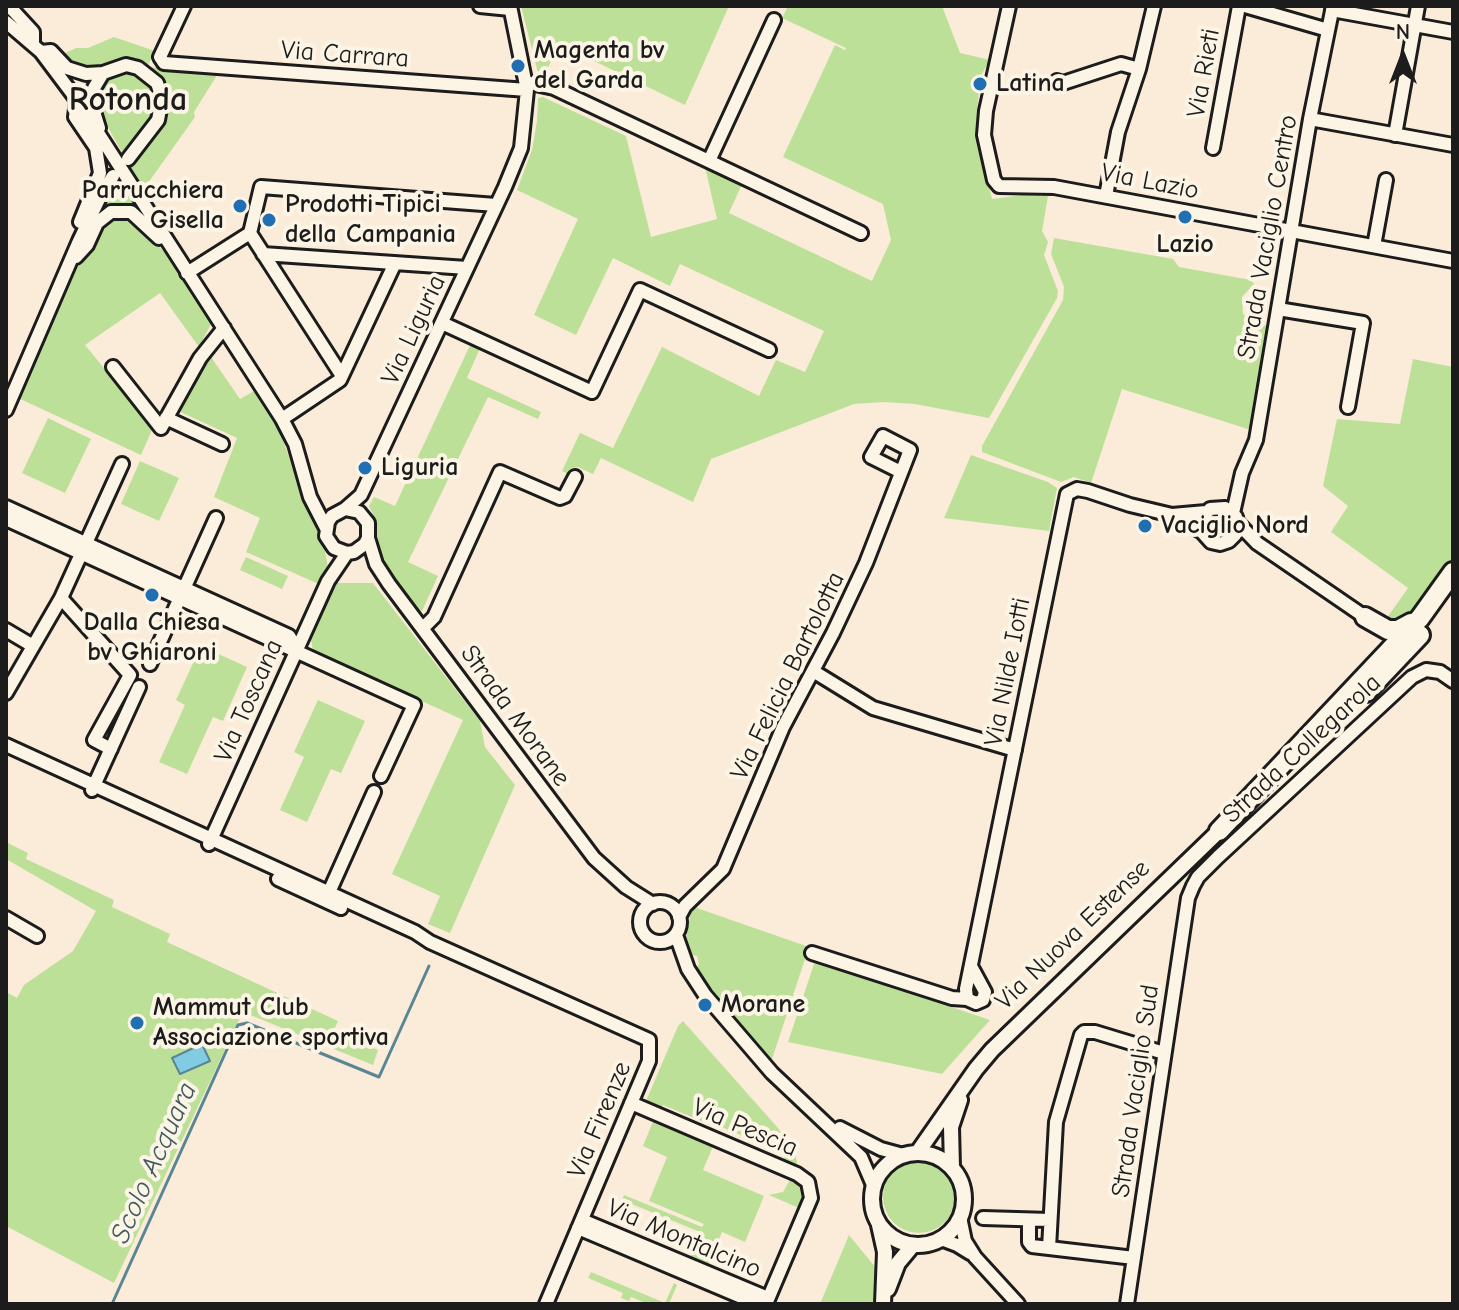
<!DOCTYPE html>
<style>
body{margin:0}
#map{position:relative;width:1459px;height:1310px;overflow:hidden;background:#fbebd9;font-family:"Comic Neue",sans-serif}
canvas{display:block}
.frame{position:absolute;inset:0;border:8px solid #1c1c1c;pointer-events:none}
.north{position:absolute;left:1363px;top:16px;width:80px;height:80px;-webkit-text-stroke:6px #fcf5e5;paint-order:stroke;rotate:0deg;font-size:22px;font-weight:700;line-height:32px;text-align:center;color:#1c1c1c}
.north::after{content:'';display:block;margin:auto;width:28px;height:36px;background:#1c1c1c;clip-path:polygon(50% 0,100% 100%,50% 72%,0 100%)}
</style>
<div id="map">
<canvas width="1459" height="1310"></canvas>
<div class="frame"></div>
<div class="north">N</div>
</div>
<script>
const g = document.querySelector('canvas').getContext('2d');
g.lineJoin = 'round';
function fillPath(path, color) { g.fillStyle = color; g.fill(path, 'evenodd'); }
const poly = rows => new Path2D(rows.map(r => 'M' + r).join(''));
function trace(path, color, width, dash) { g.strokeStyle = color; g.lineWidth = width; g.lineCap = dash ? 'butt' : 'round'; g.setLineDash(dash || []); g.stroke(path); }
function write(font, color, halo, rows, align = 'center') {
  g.font = font + ' "Comic Neue",sans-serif'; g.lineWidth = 8; g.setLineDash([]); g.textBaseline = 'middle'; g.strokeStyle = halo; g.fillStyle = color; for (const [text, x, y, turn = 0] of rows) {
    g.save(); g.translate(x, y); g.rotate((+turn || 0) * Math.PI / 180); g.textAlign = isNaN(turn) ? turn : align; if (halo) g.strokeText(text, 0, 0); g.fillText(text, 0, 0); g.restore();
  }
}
fillPath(poly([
 [521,6,729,6,685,105,559,44,544,76,538,73],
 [788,6,942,6,960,53,990,60,980,77,976,128,992,199,1023,195,1048,196,1042,231,1048,242,1044,255,1058,291,1057,298,989,418,915,404,883,402,854,404,711,459,693,502,601,458,593,474,578,467,572,468,568,474,562,471,580,433,613,448,662,347,759,396,776,360,805,372,824,331,680,264,670,286,613,258,576,335,534,315,578,219,517,190,532,150,537,121,538,98,543,97,626,136,651,237,717,219,705,167,742,184,729,213,872,281,891,240,883,204,783,157,835,45,845,50,846,48,782,18],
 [114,37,155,51,148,65,121,59,90,69,74,66,63,54,76,48,88,48],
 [147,67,219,72,194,112,195,117,143,190,129,166,160,126,167,101,160,80],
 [122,71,134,72,153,87,157,100,155,114,124,156,96,106,101,80],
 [117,181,127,196,129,194,145,218,135,211,94,221,107,193],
 [116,216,132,219,168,256,211,324,199,347,160,293,85,345,146,419,155,423,141,455,16,397,73,272,91,250,104,223],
 [1054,238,1173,259,1179,267,1251,280,1254,284,1242,297,1243,314,1254,322,1267,326,1251,430,1122,389,1091,483,1074,477,1061,482,982,452,982,446,1063,300,1064,287,1051,254],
 [471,343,480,348,467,378,541,412,538,419,488,397,408,562,438,576,422,611,418,610,378,553,376,521,369,506,374,497,395,506],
 [209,354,240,399,254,391,280,433,304,496,320,523,328,568,321,585,246,552,260,518,214,497,237,438,176,410],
 [1413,359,1453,367,1453,569,1401,626,1384,622,1408,588,1331,532,1348,506,1323,486,1337,419,1400,424],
 [48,418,91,439,65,493,22,473],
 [971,455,1048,482,1057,488,1049,531,944,518],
 [140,461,179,478,159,521,121,504],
 [246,557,288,576,282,589,240,570],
 [336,583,373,583,480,721,485,747,515,785,450,933,428,924,440,896,392,874,463,720,313,651,310,633],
 [201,646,247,667,223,721,213,717,187,774,159,762,185,705,176,700],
 [318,700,365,721,341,773,331,769,307,822,280,810,304,757,294,752],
 [6,842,28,853,26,859,114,900,112,907,170,934,167,942,338,1021,334,1030,378,1050,373,1065,243,1012,114,1283,6,1226,6,992,17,998,24,985,73,951,96,911,6,859],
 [694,907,809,947,771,1062,701,981,696,969,699,964,697,956,692,955,686,937,690,916],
 [815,961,990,1020,942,1074,788,1042],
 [683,1021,778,1128,796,1156,797,1165,784,1159,785,1154,717,1125,716,1127,663,1105,661,1108,646,1101,678,1026],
 [654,1119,714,1144,703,1170,764,1196,745,1242,722,1232,708,1266,689,1259,700,1232,622,1200,624,1195,702,1227,704,1224,649,1201,667,1157,643,1146],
 '883 1197a36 36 0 1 1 72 0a36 36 0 1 1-72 0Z',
 [791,1178,800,1184,803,1190,799,1208,769,1195,783,1192],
 [849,1235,880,1273,878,1304,820,1304],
 [591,1272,665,1303,674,1283,677,1285,669,1304,648,1304,631,1297,629,1301,621,1298,623,1293,588,1278]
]), '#bde099');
const water = poly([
 [202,1044,210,1061,180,1074,172,1058,202,1044]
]);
fillPath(water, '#82cce3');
trace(water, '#598693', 2);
trace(poly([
 [112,1304,238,1025,247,1023,379,1077,429,966]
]), '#598693', 3);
const minor = poly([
 [9,6,33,32,33,44],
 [184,6,160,57,164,63,527,90],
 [480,6,510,9],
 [1009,6,986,111,984,135,994,180,999,186,1054,187,1453,261],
 [1245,6,1328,30],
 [1332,10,1453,32],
 [6,22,41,52,77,100,282,419,295,444,310,497,326,528],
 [41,52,51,51,67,68,86,74,103,73,126,65,138,68,157,83,162,98,158,120,128,159],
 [1057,81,1063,83,1121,64,1139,69],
 [526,82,554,88,861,233],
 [77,100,75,117,96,148,100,173,80,222],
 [1310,119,1453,145],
 [99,128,92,105,94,88,103,73],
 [1395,135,1418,6],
 [1213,148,1239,6],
 [709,161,774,20],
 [1106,196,1118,132,1139,69,1154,6],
 [250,233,342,376],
 [1374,246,1386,180],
 [263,254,467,268],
 [76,257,87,245,97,223,111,212,131,212,159,238],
 [187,273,250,233,261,187,496,205],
 [1278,309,1363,323,1348,407],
 [442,323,592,392,640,290,769,350],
 [113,367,161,428,200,358,224,328],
 [6,410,79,241,102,193,113,176],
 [166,418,222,444],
 [282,419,340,380,395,263],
 [6,507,289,636,297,649],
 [345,509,359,512,368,523,368,538,365,544,354,552,347,553,334,548,326,536,328,522,332,516,345,509,361,495,505,187,521,148,527,90,510,6],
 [1233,513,1242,473,1256,440,1310,119,1333,6],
 [1175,517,1202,532,1211,542,1220,544,1229,541,1235,535,1238,527,1236,517,1225,508,1210,509,1201,520,1202,532],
 [6,519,414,705,381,776],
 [1237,522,1257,543,1365,617],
 [368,538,376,564,389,584,594,858,626,887,653,904],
 [61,598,130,675,94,740,111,749],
 [423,628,434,617,500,472,560,498,565,496,575,477],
 [6,630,33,646],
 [150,664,216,518],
 [813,671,873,708,1015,750],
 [6,693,61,598,122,464],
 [6,745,415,932,430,942,649,1040,649,1061,546,1304],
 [92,790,139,687],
 [209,844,328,581,347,553],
 [278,879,341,908],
 [326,899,374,792],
 '640 922a20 20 0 1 1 40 0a20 20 0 1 1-40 0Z',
 [679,917,685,906,723,869,783,727,833,633,866,563,910,450,883,436,871,457,901,472],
 [6,918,37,936],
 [676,935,688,969,705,995,772,1073,861,1157,873,1185],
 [812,953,952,998,967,999],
 [972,968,985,992,983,1000,976,1003,967,999,966,989,1067,494,1077,489,1088,491,1130,505,1172,515,1206,512],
 [631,1103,797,1174,808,1182,811,1198,766,1304],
 [840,1128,881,1149,903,1155],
 [960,1217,965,1241,975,1257,1018,1304],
 [983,1218,1050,1220],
 [582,1220,768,1298],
 [1029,1220,1029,1242,1032,1246,1134,1258],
 [578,1228,758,1304],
 [941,1239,957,1245,970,1253],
 [1049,1248,1056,1122,1081,1035,1084,1032,1095,1032,1164,1053],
 [1127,1304,1188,898,1193,886,1198,877,1218,857,1412,677,1426,670,1440,672,1453,681]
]);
const major = poly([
 [918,1152,976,1069,992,1050,1219,831],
 '872 1199a46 46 0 1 1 92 0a46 46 0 1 1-92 0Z',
 [952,1167,951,1127,960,1100],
 [879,1225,885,1252,883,1304],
 [888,1289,898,1263,913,1245]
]);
const highway = poly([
 [1365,617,1388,630,1398,630,1411,623],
 [1366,692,1420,635],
 [1219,831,1420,618,1453,572]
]);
trace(minor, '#1c1c1c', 18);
trace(major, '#1c1c1c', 20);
trace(highway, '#1c1c1c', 24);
trace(minor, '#fcf5e5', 12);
trace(major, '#fcf5e5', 14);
trace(highway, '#fcf5e5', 18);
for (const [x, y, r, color] of [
 [518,66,8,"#1f6fb2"],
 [980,84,8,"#1f6fb2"],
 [240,206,8,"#1f6fb2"],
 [1185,217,8,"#1f6fb2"],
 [269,220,8,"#1f6fb2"],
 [365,468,8,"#1f6fb2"],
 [1145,526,8,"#1f6fb2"],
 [152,595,8,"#1f6fb2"],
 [705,1005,8,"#1f6fb2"],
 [137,1023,8,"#1f6fb2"]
]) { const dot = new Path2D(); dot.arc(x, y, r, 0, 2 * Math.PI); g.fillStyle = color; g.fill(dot); trace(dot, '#fcf5e5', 3); }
write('bold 26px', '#1c1c1c', '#fcf5e5', [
 ["Magenta bv",534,51],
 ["del Garda",534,81],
 ["Latina",996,84],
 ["Parrucchiera",224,191,"right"],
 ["Gisella",224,221,"right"],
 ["Prodotti Tipici",285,205],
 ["della Campania",285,235],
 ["Lazio",1185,245,"center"],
 ["Liguria",381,468],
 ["Vaciglio Nord",1161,526],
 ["Dalla Chiesa",152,623,"center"],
 ["bv Ghiaroni",152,653,"center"],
 ["Morane",721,1005],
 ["Mammut Club",153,1008],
 ["Associazione sportiva",153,1038]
], 'left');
write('26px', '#1c1c1c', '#fcf5e5', [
 ["Via Carrara",345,55,4],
 ["Via Rieti",1204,73,-80],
 ["Via Lazio",1150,182,11],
 ["Strada Vaciglio Centro",1268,237,-80],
 ["Via Liguria",414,330,-65],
 ["Via Nilde Iotti",1008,672,-79],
 ["Via Felicia Bartolotta",788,676,-64],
 ["Via Toscana",249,701,-66],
 ["Strada Morane",515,716,54],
 ["Strada Collegarola",1302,749,-43],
 ["Via Nuova Estense",1073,935,-44],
 ["Strada Vaciglio Sud",1136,1091,-82],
 ["Via Firenze",600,1120,-67],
 ["Via Pescia",745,1128,23],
 ["Via Montalcino",684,1239,23]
]);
write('italic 28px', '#405a62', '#fcf5e5', [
 ["Scolo Acquara",154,1163,-66]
]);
write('bold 34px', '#1c1c1c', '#fcf5e5', [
 ["Rotonda",128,100]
]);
</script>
